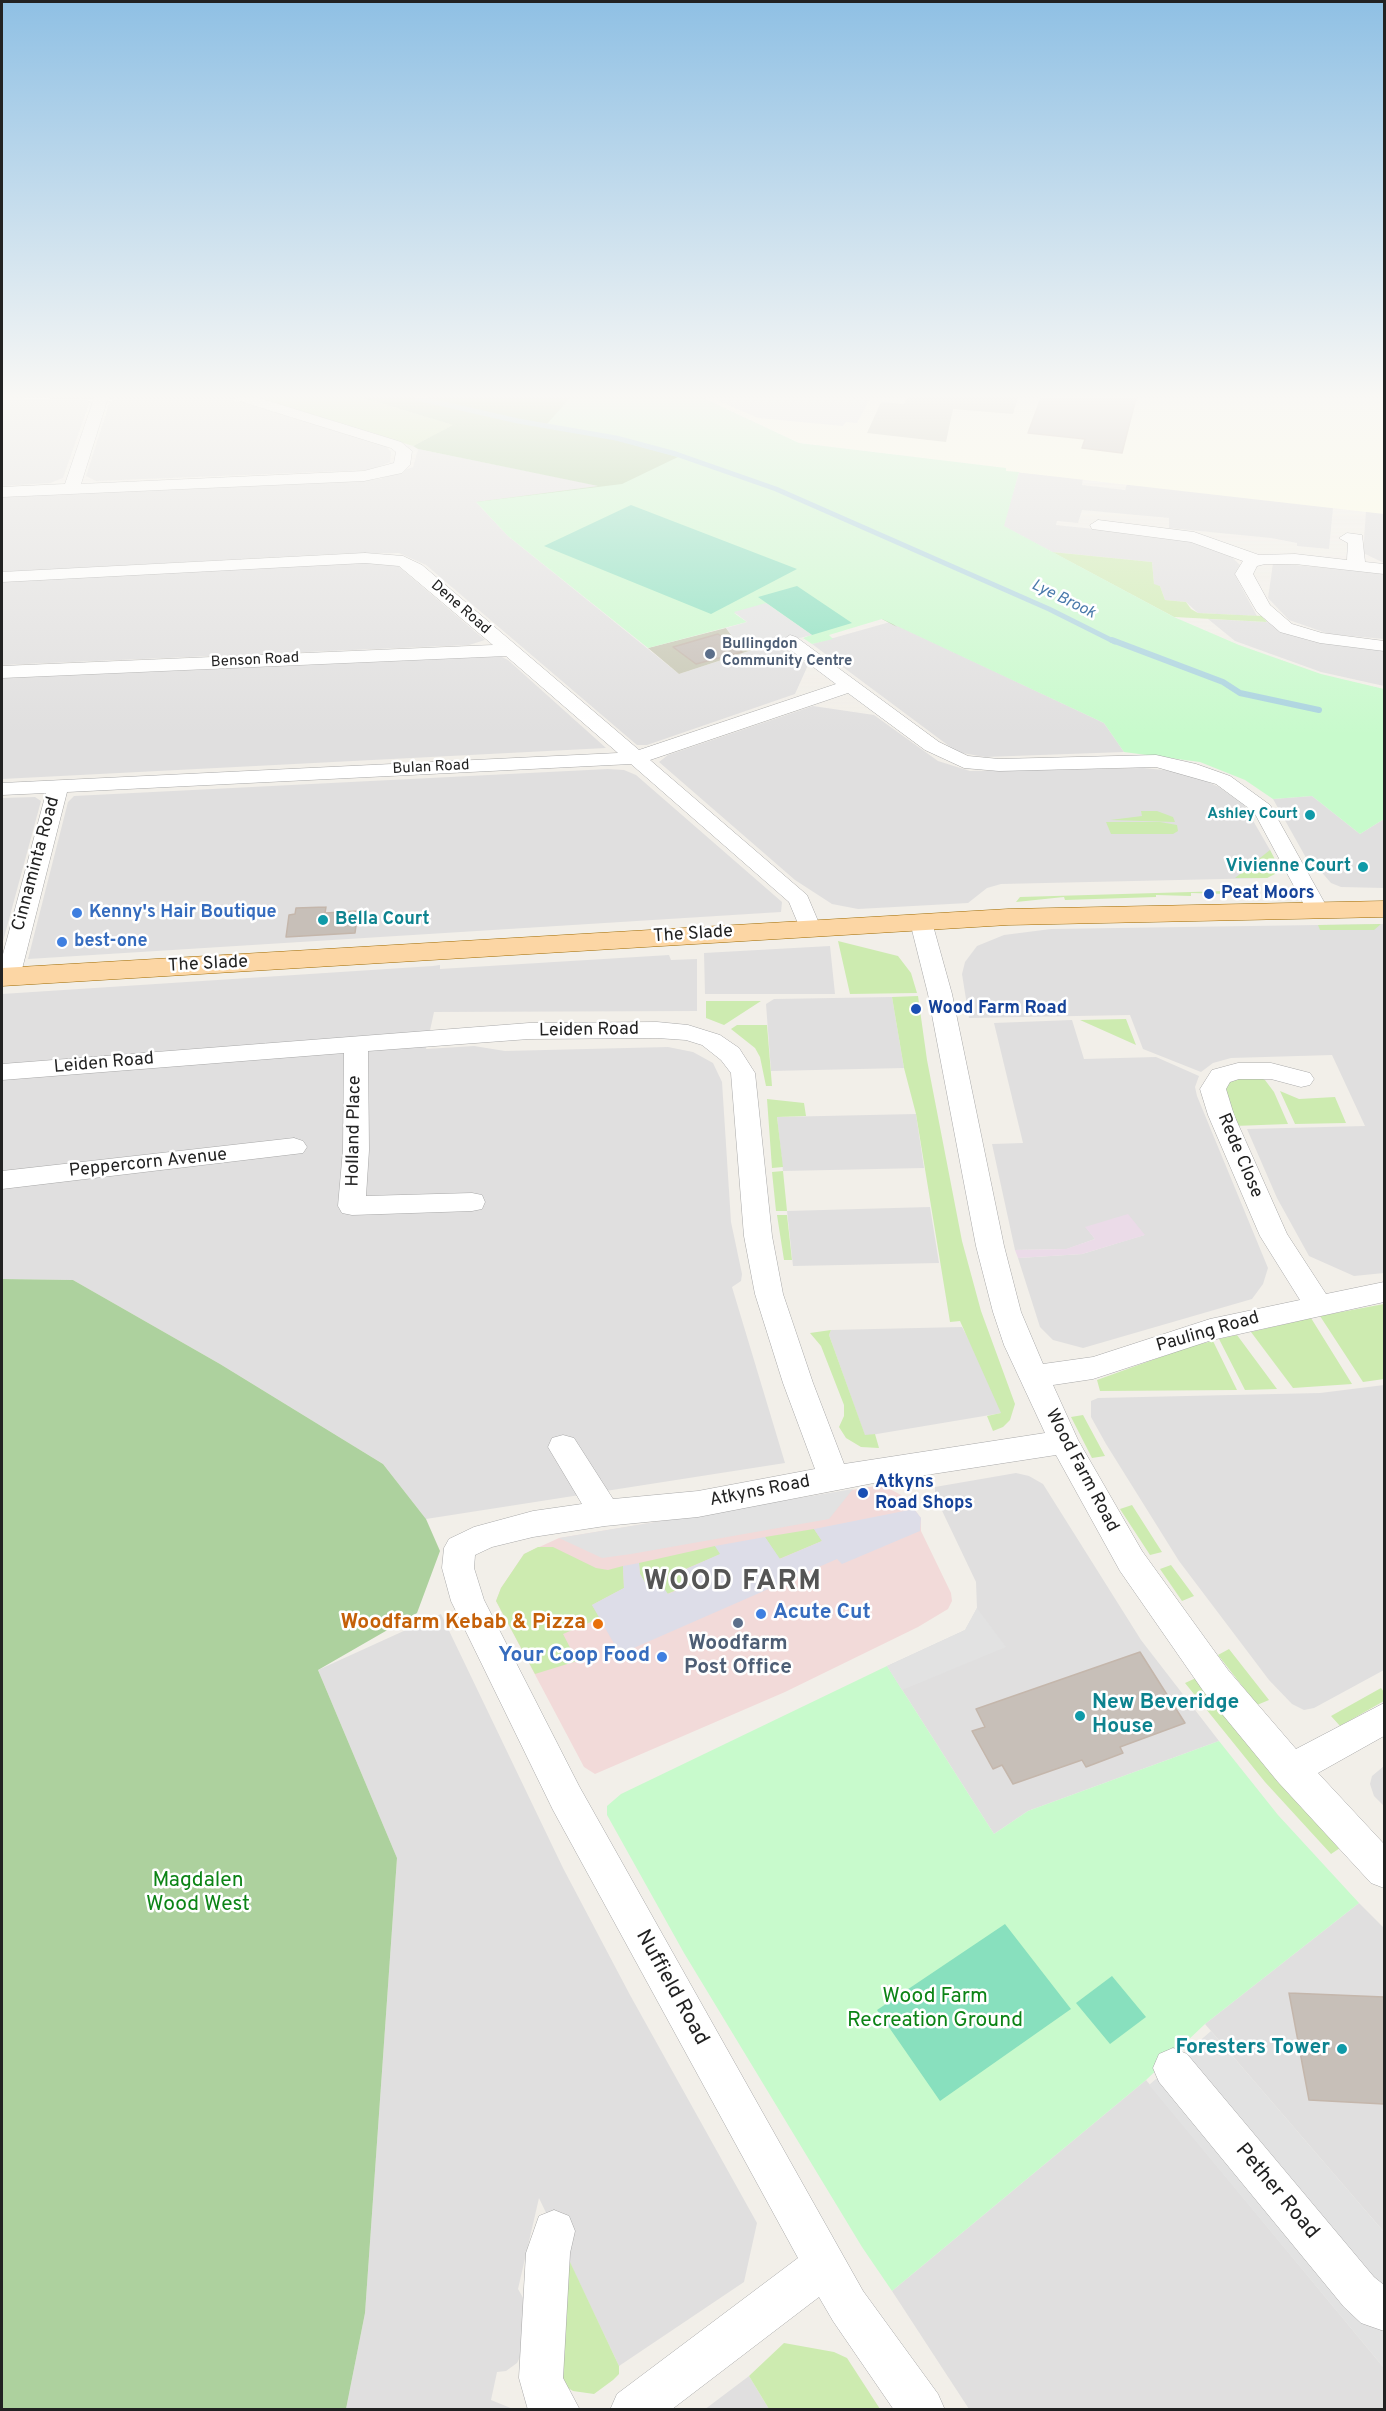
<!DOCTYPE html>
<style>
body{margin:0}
#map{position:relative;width:1386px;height:2411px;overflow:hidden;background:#f2efe9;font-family:Overpass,sans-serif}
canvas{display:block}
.frame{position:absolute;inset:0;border:3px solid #222;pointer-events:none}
</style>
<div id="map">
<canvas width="1386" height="2411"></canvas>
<div class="frame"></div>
</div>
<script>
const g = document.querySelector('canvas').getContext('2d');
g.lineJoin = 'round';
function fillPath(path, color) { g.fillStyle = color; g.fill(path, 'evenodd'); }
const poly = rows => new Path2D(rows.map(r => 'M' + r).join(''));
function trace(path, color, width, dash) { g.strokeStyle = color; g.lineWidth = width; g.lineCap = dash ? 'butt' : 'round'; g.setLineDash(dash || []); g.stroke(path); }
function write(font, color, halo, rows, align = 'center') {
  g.font = font + ' Overpass,sans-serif'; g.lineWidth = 5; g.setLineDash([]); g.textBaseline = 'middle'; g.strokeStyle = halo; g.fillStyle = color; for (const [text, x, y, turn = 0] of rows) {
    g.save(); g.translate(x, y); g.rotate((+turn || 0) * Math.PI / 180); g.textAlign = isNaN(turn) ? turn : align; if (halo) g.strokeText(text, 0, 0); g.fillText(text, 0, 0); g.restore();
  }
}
fillPath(poly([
 [84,398,89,401,88,407,63,478,50,483,2,486,2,399],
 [115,398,227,398,386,446,391,452,390,462,370,470,96,481,86,476,109,404],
 [1384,398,1384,563,1363,553,1366,511,1333,508,1329,549,1297,546,1297,543,1271,538,1169,528,1169,518,1082,510,1078,523,1057,521,1056,525,1180,538,1229,554,1240,565,1235,573,1236,577,1257,616,1198,613,1186,602,1165,600,1160,586,1154,585,1152,562,1052,552,1003,526,1019,472,1083,479,1082,485,1125,490,1127,484,1171,488],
 [418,449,600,486,476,502,508,536,679,674,771,644,768,647,784,647,808,665,795,694,647,745,637,745,426,565,399,553,332,554,2,572,2,497,380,479,413,467],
 [371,562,398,566,485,640,469,645,2,665,2,582],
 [1273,563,1384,573,1384,639,1329,634,1289,620,1268,598],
 [1208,619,1267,622,1307,640,1384,650,1384,686,1321,672,1235,641],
 [890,622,1104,723,1124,752,985,757,962,753,953,749,812,644],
 [500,656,508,660,606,748,2,779,2,677],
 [813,706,874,715,938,761,970,771,1143,768,1174,771,1201,779,1219,787,1244,805,1270,850,1278,870,1267,878,1001,884,987,888,968,903,858,909,832,904,795,880,659,762,668,755],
 [608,769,624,770,636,775,782,902,781,912,28,959,68,802,74,796],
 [1312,796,1360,834,1384,819,1384,888,1341,887,1331,883,1318,868,1309,863,1273,799],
 [35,797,41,801,2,945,2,798],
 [1384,924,1384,1273,1354,1276,1309,1256,1277,1198,1247,1129,1365,1126,1332,1055,1231,1058,1213,1063,1201,1072,1143,1049,1130,1015,969,1018,962,974,965,962,977,946,1004,935,1051,929],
 [830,946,835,994,705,994,704,953],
 [669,955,671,960,697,959,697,1011,434,1012,426,1049,474,1046,505,1051,668,1047,693,1052,713,1063,722,1082,731,1222,742,1274,741,1281,732,1287,785,1463,426,1519,383,1464,220,1364,73,1280,2,1279,2,994,433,966,440,965,440,969],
 [892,997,904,1068,771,1071,766,1004,774,999],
 [1072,1020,1084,1059,1156,1057,1199,1076,1195,1087,1197,1096,1268,1268,1263,1284,1252,1299,1083,1348,1053,1340,1040,1327,1018,1258,1082,1254,1144,1235,1086,1227,1095,1239,1067,1249,1015,1250,992,1144,1023,1143,994,1023],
 [916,1114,924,1168,783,1171,777,1117],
 [930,1207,939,1263,793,1266,787,1211],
 [962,1327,978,1357,1002,1413,865,1436,829,1335,831,1330],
 [1384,1385,1384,1670,1314,1708,1304,1710,1292,1704,1269,1680,1179,1561,1106,1444,1091,1417,1091,1401,1098,1398,1320,1393],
 [1016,1473,1029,1476,1043,1484,1141,1640,1219,1741,1028,1811,994,1834,887,1666,965,1630,977,1608,976,1582,935,1496,935,1487],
 [441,1614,563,1868,630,1995,757,2223,744,2282,619,2366,539,2198,518,2289,526,2303,522,2353,517,2363,506,2371,497,2372,491,2400,513,2409,346,2409,365,2313,397,1858,318,1670],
 [1384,1766,1384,1806,1374,1796,1370,1784,1372,1776],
 [1359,1903,1384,1928,1384,2232,1205,2024],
 [1146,2080,1384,2368,1384,2409,969,2409,892,2291],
 [749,2376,769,2409,704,2410]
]), '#e0dfdf');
fillPath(poly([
 [882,1485,905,1497,921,1518,921,1531,951,1593,952,1601,948,1609,918,1627,785,1692,595,1774,584,1767,496,1601,501,1588,524,1554,559,1538]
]), '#f2dad9');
fillPath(poly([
 [1128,1214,1145,1235,1082,1254,1018,1258,1015,1250,1066,1249,1095,1239,1085,1227]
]), '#ebdbe8');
fillPath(poly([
 [703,398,1384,398,1384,514,1006,471,1006,468,799,443]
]), '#ffffe5');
fillPath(poly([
 [907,398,1018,398,1013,414,953,409,946,442,867,433,881,402,904,404],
 [726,628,732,636,758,648,679,674,648,648]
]), '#c7c7b4');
fillPath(poly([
 [258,398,364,398,454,425,413,446],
 [1052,552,1152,562,1154,584,1160,586,1165,600,1186,602,1191,609,1198,613,1262,616,1267,622,1174,617],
 [1141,811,1157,811,1173,817,1175,822,1110,820,1142,816],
 [1106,822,1160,822,1177,825,1178,831,1173,834,1111,834],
 [1270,850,1278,865,1275,874,1267,878,1235,878],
 [1225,891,1226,894,1191,893,1191,896,1156,895,1156,897,1065,900,1064,897,1016,902,1020,897],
 [1381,924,1374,930,1320,930,1318,925],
 [838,941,898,956,911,973,917,993,850,994],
 [918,996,927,1060,962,1241,981,1311,1015,1404,1010,1420,1003,1427,993,1431,987,1416,1001,1413,960,1321,950,1322,916,1114,904,1068,892,997],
 [706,1001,761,1001,724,1025,706,1018],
 [1126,1019,1136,1045,1080,1020],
 [737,1025,767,1025,772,1086,766,1086,760,1057,755,1048,731,1029],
 [1259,1077,1265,1080,1274,1092,1288,1124,1234,1126,1224,1083,1229,1079],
 [1280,1091,1299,1099,1335,1097,1346,1123,1295,1124],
 [767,1099,804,1103,806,1116,777,1117,783,1167,772,1168],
 [783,1171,787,1211,776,1211,772,1172],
 [777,1215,787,1215,792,1260,784,1260],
 [1384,1304,1384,1379,1363,1382,1320,1316],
 [1311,1318,1352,1384,1293,1388,1251,1332],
 [831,1330,829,1335,865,1435,875,1434,879,1448,861,1447,846,1438,839,1427,844,1416,844,1405,821,1346,810,1333],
 [1237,1335,1277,1389,1245,1390,1219,1339],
 [1213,1341,1237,1390,1100,1391,1097,1380,1191,1346],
 [1083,1415,1105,1456,1092,1458,1071,1417],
 [1132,1505,1162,1552,1150,1555,1120,1509],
 [814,1529,822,1541,779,1559,765,1537],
 [715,1546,721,1554,683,1570,691,1584,667,1594,647,1586,640,1574,639,1563],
 [538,1547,553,1547,596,1568,608,1570,623,1566,624,1588,592,1605,600,1618,563,1634,577,1661,535,1674,496,1601,501,1588,524,1554],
 [1171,1565,1194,1596,1182,1601,1160,1569],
 [1229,1649,1269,1700,1257,1705,1218,1655],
 [1196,1678,1340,1848,1331,1854,1265,1782,1185,1683],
 [1381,1688,1384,1692,1384,1701,1340,1726,1331,1716],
 [570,2262,619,2366,619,2374,613,2380,594,2394,573,2391,563,2385,562,2294],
 [784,2343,834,2352,847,2358,880,2409,769,2409,749,2376]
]), '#cdebb0');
fillPath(poly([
 [364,398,589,398,683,454,897,627,882,619,476,502,598,486,418,449,413,446,453,425],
 [2,1279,73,1280,220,1364,383,1464,426,1519,440,1551,417,1613,318,1670,397,1858,365,2313,346,2409,2,2409]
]), '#add19e');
fillPath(poly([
 [570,398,703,398,799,443,1006,468,1006,471,1019,472,1004,526,1174,617,1239,645,1321,674,1384,689,1384,819,1360,834,1312,796,1273,799,1245,780,1200,762,1124,752,1104,723,882,619,829,635,833,639,812,644,803,638,811,635,734,613,747,622,648,648,508,536,476,502,622,484,678,457,613,439,546,425],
 [887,1666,994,1834,1028,1811,1219,1741,1278,1815,1359,1903,1205,2024,1146,2080,892,2291,862,2247,684,1953,607,1815,607,1806,621,1794]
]), '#c8facc');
fillPath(poly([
 [631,505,797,569,711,614,544,546],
 [797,586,852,623,812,635,758,597],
 [1005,1924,1071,2009,940,2101,877,2010],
 [1112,1976,1146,2017,1110,2044,1076,2003]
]), '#88e0be');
fillPath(poly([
 [870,398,857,423,846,422,843,426,758,418,714,399],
 [766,603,812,635,750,650,732,636,726,628,747,622,734,612],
 [853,1489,829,1519,631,1554,602,1558,559,1538],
 [977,1608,1006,1647,902,1690,887,1666,965,1630],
 [1211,2031,1384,2232,1384,2368,1149,2085]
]), '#e2e2e2');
fillPath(poly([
 [914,1509,921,1518,920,1531,842,1564,837,1559,620,1654,592,1605,624,1588,623,1566,639,1563,640,1574,647,1586,659,1581,668,1594,691,1585,682,1571,720,1554,715,1546,765,1537,780,1559,822,1541,814,1529]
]), '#dddde8');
trace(poly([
 [417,398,518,421,616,438,676,454,776,489,1049,609,1115,642]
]), '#aad3df', 5);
trace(poly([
 [1112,640,1223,682,1240,693,1319,710]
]), '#aad3df', 6);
const building = poly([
 [1041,398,1136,398,1122,453,1082,448,1085,439,1028,433,1041,398],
 [718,634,742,652,696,664,673,647,718,634],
 [326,907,325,913,358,911,355,933,286,937,289,915,295,914,296,908,326,907],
 [1140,1652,1185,1723,1120,1747,1123,1753,1086,1767,1082,1760,1013,1784,1002,1765,993,1769,972,1731,985,1727,976,1709,1140,1652],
 [1289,1993,1384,1997,1384,2104,1309,2100,1289,1993]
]);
fillPath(building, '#c7bfb8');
trace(building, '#c4b6ab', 1.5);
const minor = poly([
 [94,398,108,398,81,484,364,471,394,463,396,452,391,448,239,401,237,398,259,398,401,442,412,451,410,465,402,473,364,481,2,497,2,487,65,484,94,398],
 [1098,520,1194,532,1259,555,1295,554,1347,560,1348,543,1339,538,1347,533,1362,535,1365,562,1384,564,1384,574,1295,564,1265,564,1257,566,1253,574,1270,605,1292,624,1322,633,1384,641,1384,651,1320,643,1280,632,1257,612,1235,574,1243,561,1191,542,1092,529,1090,525,1098,520],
 [365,553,403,556,422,565,639,750,836,684,784,645,781,641,790,635,796,637,939,742,968,756,999,759,1156,755,1196,764,1230,776,1270,805,1328,909,1325,914,1317,916,1309,914,1254,812,1216,784,1156,767,999,771,964,768,925,750,848,693,650,760,807,895,821,928,818,933,802,933,789,902,781,895,631,764,67,792,20,977,16,982,2,982,2,958,46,793,2,795,2,783,618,753,506,656,2,678,2,666,493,645,399,566,365,563,2,582,2,572,365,553],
 [921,915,929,917,932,922,952,994,1004,1246,1021,1312,1043,1364,1093,1357,1210,1319,1300,1300,1260,1236,1208,1115,1200,1089,1212,1070,1238,1063,1271,1063,1310,1073,1314,1079,1310,1085,1301,1087,1271,1079,1239,1079,1230,1082,1226,1089,1234,1115,1287,1234,1326,1294,1384,1282,1384,1302,1212,1340,1093,1379,1053,1385,1078,1440,1142,1551,1228,1670,1296,1749,1384,1703,1384,1736,1318,1773,1384,1844,1384,1888,1371,1883,1278,1782,1204,1692,1120,1571,1056,1455,874,1483,698,1517,605,1526,533,1537,492,1547,475,1555,474,1568,484,1600,579,1786,863,2291,938,2394,945,2410,894,2410,833,2321,819,2297,671,2410,610,2410,617,2394,798,2258,553,1810,451,1601,442,1568,444,1548,449,1539,474,1527,533,1511,582,1504,548,1447,552,1438,563,1435,574,1438,613,1499,698,1491,815,1469,783,1383,755,1294,744,1236,731,1073,721,1060,702,1045,686,1040,657,1038,529,1039,368,1051,369,1150,366,1196,472,1193,482,1195,485,1202,482,1209,472,1211,352,1215,342,1213,338,1206,343,1150,344,1053,2,1080,2,1064,529,1023,657,1022,688,1025,720,1035,739,1048,755,1073,772,1236,783,1294,813,1383,844,1464,1045,1433,1004,1345,993,1312,976,1246,928,994,910,922,913,917,921,915],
 [294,1138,303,1141,307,1147,303,1153,2,1189,2,1171,294,1138],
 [1173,2048,1187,2054,1374,2277,1384,2285,1384,2331,1361,2323,1344,2307,1159,2082,1153,2068,1159,2054,1173,2048],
 [554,2210,569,2216,575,2231,570,2253,563,2378,580,2410,528,2410,519,2378,526,2253,539,2216,554,2210]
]);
const major = poly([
 [1384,901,1384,917,1008,925,2,986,2,968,1008,909,1384,901]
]);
trace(minor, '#a9a9a9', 1);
trace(major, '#a06b00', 1);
fillPath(minor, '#fff');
fillPath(major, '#fcd6a4');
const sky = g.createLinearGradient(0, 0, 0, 735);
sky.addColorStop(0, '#8fc0e4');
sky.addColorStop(0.54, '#f9f8f5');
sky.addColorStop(1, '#f9f8f500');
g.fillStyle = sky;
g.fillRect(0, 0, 1386, 735);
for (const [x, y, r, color] of [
 [710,654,6,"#5c6f8a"],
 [1310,815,6,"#0f9aa8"],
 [1363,867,6,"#0f9aa8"],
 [1209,894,6,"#1a4fb4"],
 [77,913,6,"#3f7fe0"],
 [323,920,6,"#0f9aa8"],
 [62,942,6,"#3f7fe0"],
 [916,1009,6,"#1a4fb4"],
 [863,1493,6,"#1a4fb4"],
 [761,1614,6,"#3f7fe0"],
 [738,1623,6,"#5c6f8a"],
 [598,1624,6,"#e8710a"],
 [662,1657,6,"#3f7fe0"],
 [1080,1716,6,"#0f9aa8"],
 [1342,2049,6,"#0f9aa8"]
]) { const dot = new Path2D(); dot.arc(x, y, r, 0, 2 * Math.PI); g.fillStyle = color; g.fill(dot); trace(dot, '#fff', 2); }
write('15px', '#222', '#fff', [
 ["Dene Road",460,608,41],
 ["Benson Road",255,661,-3],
 ["Bulan Road",431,768,-3]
]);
write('bold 15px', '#4e5e75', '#fff', [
 ["Bullingdon",722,645],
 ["Community Centre",722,662]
], 'left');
write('bold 15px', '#0d838f', '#fff', [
 ["Ashley Court",1298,815]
], 'right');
write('italic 16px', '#4a7aab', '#fff', [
 ["Lye Brook",1063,600,26]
]);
write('18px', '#222', '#fff', [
 ["Cinnaminta Road",37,864,-75],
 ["The Slade",693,935,-4],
 ["The Slade",208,965,-3],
 ["Leiden Road",589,1031,-1],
 ["Leiden Road",104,1064,-5],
 ["Holland Place",355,1131,-89],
 ["Rede Close",1239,1156,67],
 ["Peppercorn Avenue",148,1164,-6],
 ["Pauling Road",1208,1333,-16],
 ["Wood Farm Road",1081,1471,62],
 ["Atkyns Road",760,1492,-11]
]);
write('bold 18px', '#0d838f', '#fff', [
 ["Vivienne Court",1351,867],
 ["Bella Court",335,920,"left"]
], 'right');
write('bold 18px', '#164399', '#fff', [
 ["Peat Moors",1221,894],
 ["Wood Farm Road",928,1009],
 ["Atkyns",875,1483],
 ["Road Shops",875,1504]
], 'left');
write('bold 18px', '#366cbe', '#fff', [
 ["Kenny's Hair Boutique",89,913],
 ["best-one",74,942]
], 'left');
write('bold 21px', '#366cbe', '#fff', [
 ["Acute Cut",773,1614],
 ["Your Coop Food",650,1657,"right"]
], 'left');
write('bold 21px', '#c56008', '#fff', [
 ["Woodfarm Kebab & Pizza",586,1624]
], 'right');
write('bold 21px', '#4e5e75', '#fff', [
 ["Woodfarm",738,1645],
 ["Post Office",738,1669]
]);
write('bold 21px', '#0d838f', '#fff', [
 ["New Beveridge",1092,1704],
 ["House",1092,1728],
 ["Foresters Tower",1330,2049,"right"]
], 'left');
write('21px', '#0c8416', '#fff', [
 ["Magdalen",198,1882],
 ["Wood West",198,1906],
 ["Wood Farm",935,1998],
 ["Recreation Ground",935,2022]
]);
write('21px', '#222', '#fff', [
 ["Nuffield Road",671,1988,61],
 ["Pether Road",1276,2192,50]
]);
g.letterSpacing = '1.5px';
write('bold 28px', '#555', '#fff', [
 ["WOOD FARM",733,1583]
]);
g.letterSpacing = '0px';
</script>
